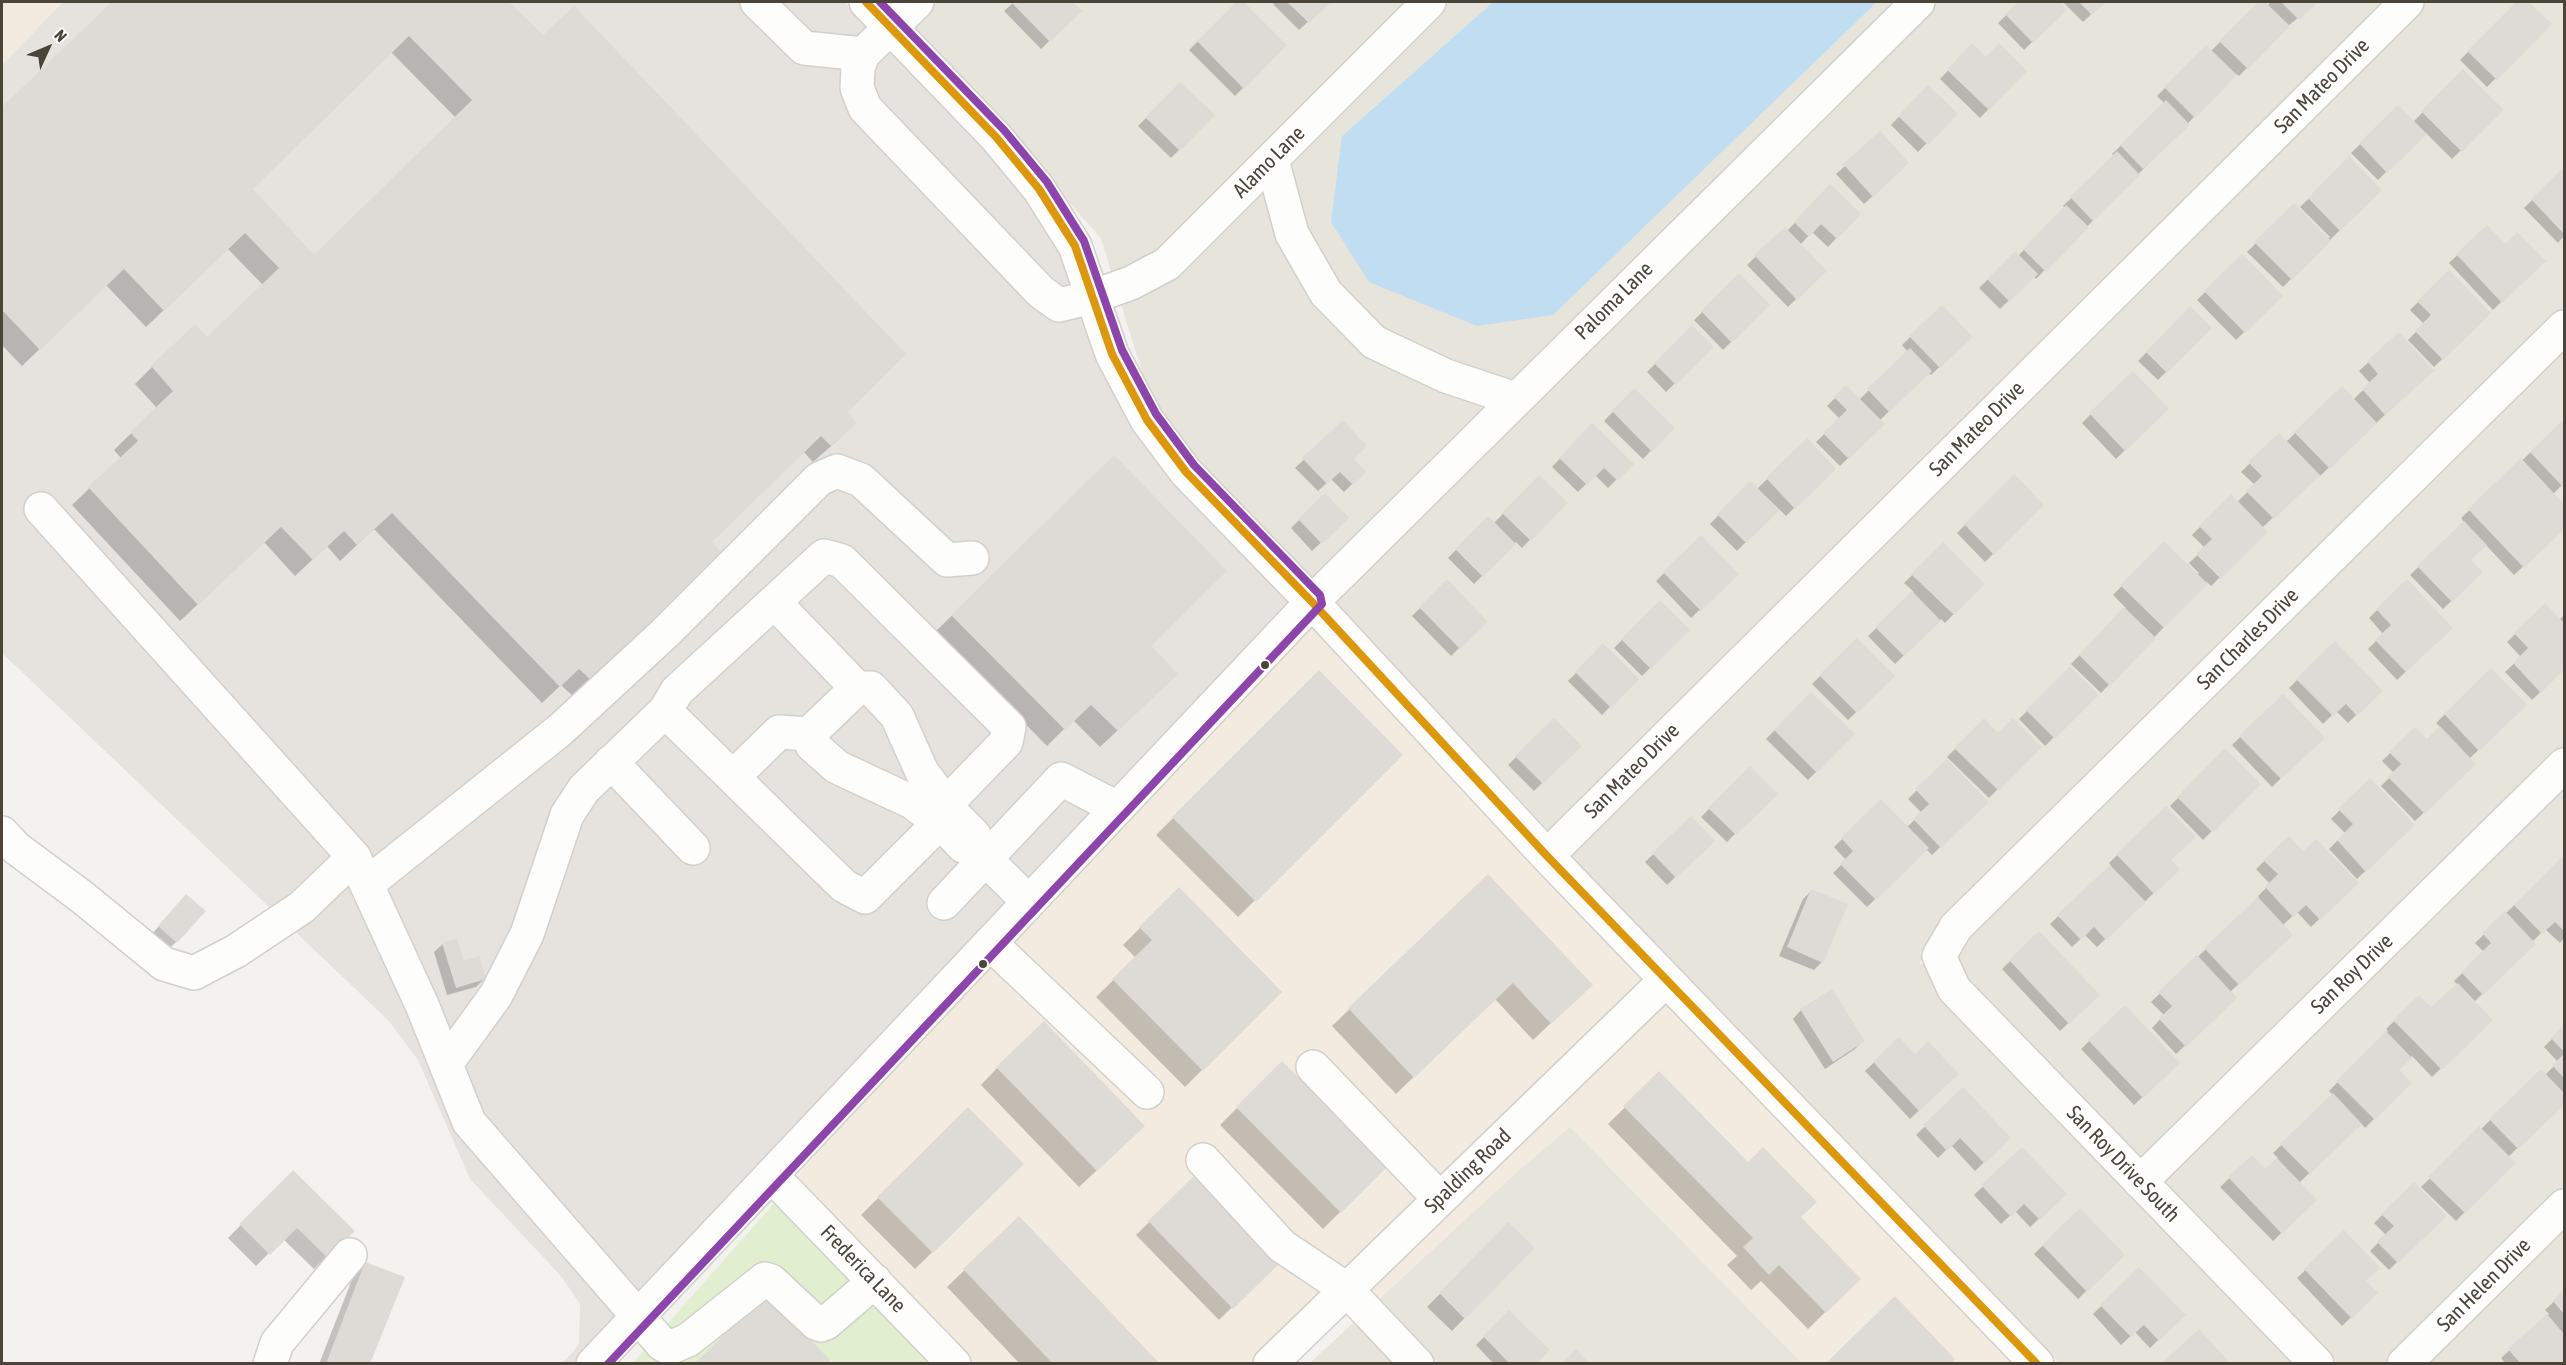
<!DOCTYPE html>
<style>
body{margin:0}
#map{position:relative;width:2566px;height:1365px;overflow:hidden;background:#f4f2ee;font-family:"Asap Condensed",sans-serif}
canvas{display:block}
.frame{position:absolute;inset:0;border:3px solid #4b4439;pointer-events:none}
.north{position:absolute;left:18px;top:18px;width:60px;height:60px;-webkit-text-stroke:4px #fff;paint-order:stroke;rotate:46deg;font-size:16px;font-weight:700;line-height:24px;text-align:center;color:#4b4439}
.north::after{content:'';display:block;margin:auto;width:21px;height:27px;background:#4b4439;clip-path:polygon(50% 0,100% 100%,50% 72%,0 100%)}
</style>
<div id="map">
<canvas width="2566" height="1365"></canvas>
<div class="frame"></div>
<div class="north">N</div>
</div>
<script>
const g = document.querySelector('canvas').getContext('2d');
g.lineJoin = 'round';
function fillPath(path, color) { g.fillStyle = color; g.fill(path, 'evenodd'); }
const poly = rows => new Path2D(rows.map(r => 'M' + r).join(''));
function trace(path, color, width, dash) { g.strokeStyle = color; g.lineWidth = width; g.lineCap = dash ? 'butt' : 'round'; g.setLineDash(dash || []); g.stroke(path); }
function write(font, color, halo, rows, align = 'center') {
  g.font = font + ' "Asap Condensed",sans-serif'; g.lineWidth = 4.5; g.setLineDash([]); g.textBaseline = 'middle'; g.strokeStyle = halo; g.fillStyle = color; for (const [text, x, y, turn = 0] of rows) {
    g.save(); g.translate(x, y); g.rotate((+turn || 0) * Math.PI / 180); g.textAlign = isNaN(turn) ? turn : align; if (halo) g.strokeText(text, 0, 0); g.fillText(text, 0, 0); g.restore();
  }
}
fillPath(poly([
 [936,2,1409,2,1265,148,1254,152,1255,157,1159,252,1112,275,1101,238,911,27],
 [1447,2,1493,2,1342,136,1552,315,1877,2,1898,2,1513,383,1452,363,1384,330,1338,284,1306,227,1288,163],
 [1937,2,2388,2,1551,833,1332,601,1518,416,1523,417,1527,407],
 [2426,2,2564,2,2564,308,1947,917,1929,946,1920,952,1923,957,1919,963,1928,967,2295,1363,2059,1363,1705,998,1569,853],
 [1264,187,1313,301,1489,406,1313,581,1198,462,1160,412,1147,388,1120,301],
 [2564,346,2564,747,2142,1162,1967,980,1955,956,1967,935],
 [2564,784,2564,1186,2385,1363,2338,1363,2161,1181],
 [1570,1127,1802,1363,1438,1363,1378,1300,1521,1168],
 [2564,1224,2564,1363,2423,1363],
 [1355,1321,1396,1364,1309,1364]
]), '#e7e4dc');
fillPath(poly([
 [2,2,63,2,2,65],
 [1310,623,1646,981,1252,1363,975,1363,796,1178,913,1045],
 [1664,1000,2016,1363,1802,1363,1570,1127,1521,1168,1378,1300,1366,1288]
]), '#f3ebdf');
fillPath(poly([
 [63,2,845,2,985,148,1027,198,1061,254,1081,315,1292,604,574,1364,562,1363,574,1351,579,1343,580,1304,561,1276,470,1179,418,1060,388,1020,2,653,2,65]
]), '#e6e2de');
fillPath(poly([
 [776,1201,932,1364,632,1364]
]), '#e1eecf');
fillPath(poly([
 [1493,2,1877,2,1553,315,1477,326,1369,282,1331,222,1342,136]
]), '#c0ddf1');
fillPath(poly([
 [114,2,507,2,543,38,846,412,838,440,813,462,803,451,710,542,575,698,561,685,542,703,374,529,340,561,327,546,295,576,264,542,180,621,72,505,121,458,114,450,157,408,135,384,152,367,207,339,263,285,228,249,146,327,106,285,22,366,2,345,2,109],
 [391,52,456,118,314,257,251,189],
 [1014,2,1071,2,1080,11,1041,49,1004,11],
 [1238,2,1241,2,1285,45,1235,96,1189,50],
 [1275,2,1329,2,1299,30,1273,4],
 [2020,2,2057,2,2065,10,2024,50,1998,23],
 [2063,2,2104,2,2083,22],
 [2260,2,2267,6,2271,2,2317,2,2288,26,2239,76,2236,74,2036,279,2034,276,2000,309,1979,288,2015,253,2018,256,2065,208,2063,206,2114,156,2112,154,2165,104,2157,96,2206,47,2210,52],
 [2518,2,2527,2,2550,24,2487,87,2460,60],
 [1972,45,1986,59,2025,71,1980,118,1940,79],
 [2463,72,2502,110,2452,159,2426,133,2378,180,2351,153,2398,107,2413,122],
 [1180,84,1213,116,1171,158,1138,126],
 [1928,87,1956,114,1918,152,1891,125],
 [2349,159,2380,190,2283,287,2247,252,2294,205,2327,239,2330,237,2300,207],
 [1845,166,1899,172,1864,204,1836,174],
 [2564,169,2564,236,2558,243,2524,208],
 [1830,186,1859,214,1828,247,1812,232,1800,245,1825,271,1788,307,1747,265,1785,229,1787,231],
 [2487,227,2506,246,2543,261,2493,310,2449,263],
 [2242,256,2281,296,2236,340,2197,300],
 [2449,272,2489,313,2434,367,2408,340,2424,324,2410,310],
 [1739,276,1768,305,1723,350,1694,320],
 [1941,307,1971,337,1931,375,1929,373,1879,421,1883,424,1840,466,1816,442,1840,419,1827,406,1846,387,1859,400,1908,352,1902,345],
 [2190,308,2210,328,2158,380,2138,361],
 [1692,327,1712,347,1666,392,1647,372],
 [2399,335,2423,379,2320,476,2318,474,2262,528,2266,532,2211,586,2207,582,2101,693,2071,664,2126,608,2113,595,2164,543,2197,575,2199,573,2189,563,2205,548,2192,535,2231,496,2237,502,2255,485,2241,472,2279,435,2286,442,2342,388,2353,400,2370,383,2359,371],
 [2133,373,2167,409,2116,459,2082,423],
 [1634,390,1673,428,1643,459,1604,421],
 [2564,421,2564,483,2553,494,2564,506,2564,528,2514,575,2485,544,2469,560,2481,572,2443,609,2410,575,2465,523,2461,518],
 [1343,422,1352,459,1364,472,1344,492,1331,479,1318,491,1295,468],
 [1592,425,1632,464,1608,488,1595,475,1578,492,1552,467],
 [1807,440,1834,469,1786,516,1779,509,1737,551,1710,524,1750,483,1757,489],
 [1114,458,1159,691,1100,747,1073,720,1047,746,935,632],
 [2014,476,2042,505,1985,562,1957,533],
 [1539,477,1566,503,1522,548,1516,542,1474,584,1448,558,1488,518,1493,524],
 [1325,495,1347,518,1312,551,1291,528],
 [1701,537,1737,574,1691,618,1656,581],
 [1943,545,1983,584,1945,623,1941,619,1895,664,1868,636,1914,592,1904,583],
 [2407,581,2451,628,2397,680,2368,649,2383,634,2369,618],
 [1447,582,1486,622,1451,656,1412,616],
 [1660,602,1688,630,1642,676,1614,648],
 [2545,605,2559,620,2564,615,2564,669,2532,700,2505,672,2521,657,2507,642],
 [1857,640,1893,676,1848,720,1812,684],
 [2335,643,2381,691,2348,723,2336,711,2323,724,2289,688],
 [1603,646,1637,679,1602,715,1568,681],
 [2070,668,2096,695,2045,746,2019,719],
 [2491,670,2525,705,2469,759,2474,764,2415,821,2381,786,2394,773,2382,761,2415,729,2427,741,2441,728,2436,723],
 [1319,673,1401,755,1238,917,1156,835],
 [1811,694,1853,734,1808,780,1766,739],
 [2283,696,2322,738,2272,787,2232,745],
 [1554,720,1580,746,1534,791,1508,765],
 [1984,720,1998,735,2040,747,1989,798,1947,757],
 [2225,751,2259,784,2203,840,2170,806],
 [1947,761,1987,802,1932,855,1926,849,1867,907,1833,873,1846,860,1834,847,1881,801,1907,827,1922,813,1908,799],
 [1750,768,1775,794,1727,842,1701,817],
 [2370,780,2413,825,2357,879,2329,849,2345,833,2331,819],
 [2166,808,2169,861,2178,870,2097,947,2085,935,2072,947,2050,924,2111,866,2109,863],
 [1691,818,1713,841,1667,885,1645,862],
 [2289,838,2303,853,2357,883,2311,927,2297,912,2283,925,2283,943,2230,992,2235,998,2176,1054,2152,1028,2164,1015,2151,1002,2259,898,2258,896,2270,884,2256,869],
 [2563,858,2564,938,2560,943,2545,929,2532,942,2534,944,2474,1002,2491,1020,2432,1077,2412,1056,2397,1070,2410,1083,2365,1128,2361,1123,2299,1183,2315,1200,2273,1241,2220,1187,2252,1157,2265,1171,2278,1158,2273,1153,2333,1095,2329,1091,2388,1031,2386,1029,2419,997,2431,1010,2458,985,2454,981,2484,952,2475,943],
 [1488,876,1574,1001,1533,1040,1495,999,1396,1094,1332,1026],
 [1179,889,1280,992,1185,1087,1096,997,1136,958,1123,945],
 [1812,890,1822,962,1814,970,1779,956,1803,899],
 [178,905,176,942,168,950,151,935],
 [2039,933,2098,995,2060,1031,2002,969],
 [443,944,484,979,476,987,447,995,434,952],
 [1831,991,1863,1041,1855,1049,1825,1069,1793,1019,1801,1010],
 [2125,1007,2178,1063,2134,1105,2081,1049],
 [2564,1027,2564,1103,2508,1157,2513,1163,2456,1221,2421,1187,2541,1071,2545,1075,2558,1062,2544,1047],
 [1899,1039,1914,1056,1957,1074,1910,1119,1865,1071],
 [1282,1063,1385,1167,1323,1229,1220,1125],
 [997,1068,1126,1143,1079,1187,981,1085],
 [1659,1074,1859,1279,1808,1329,1761,1281,1751,1290,1727,1265,1737,1256,1608,1124],
 [1963,1090,2009,1138,1975,1171,1951,1145,1938,1158,1916,1135],
 [968,1109,1022,1164,915,1269,861,1215],
 [2022,1149,2065,1194,2030,1227,2015,1211,2001,1224,1974,1195],
 [293,1172,353,1231,314,1269,283,1239,256,1266,228,1238],
 [1194,1178,1276,1264,1219,1320,1136,1235],
 [2414,1184,2445,1216,2389,1270,2370,1251,2386,1235,2374,1223],
 [2080,1210,2123,1255,2078,1299,2034,1254],
 [1019,1218,1158,1364,1020,1364,947,1287],
 [1508,1224,1532,1248,1452,1331,1427,1307],
 [2344,1233,2364,1281,2376,1293,2342,1326,2297,1278],
 [365,1264,369,1364,319,1364,353,1277],
 [2139,1269,2184,1315,2150,1348,2135,1332,2121,1345,2093,1314],
 [2564,1292,2564,1355,2561,1358,2564,1364,2506,1364,2501,1358,2549,1314,2545,1310],
 [1509,1312,1534,1364,1494,1364,1476,1345]
]), '#0003');
fillPath(poly([
 [112,2,509,2,543,35,574,6,906,354,848,412,857,423,831,446,821,436,712,542,725,557,593,682,579,669,560,687,392,513,357,545,344,531,313,560,281,527,198,605,88,487,138,441,130,432,173,391,151,366,195,324,207,337,279,268,245,233,164,311,124,269,40,350,2,310,2,107],
 [409,36,472,100,314,255,253,189],
 [1011,2,1073,2,1082,11,1050,42],
 [1236,2,1244,2,1287,45,1244,89,1197,41],
 [1287,2,1331,2,1309,23],
 [2018,2,2059,2,2067,10,2033,43,2005,14],
 [2079,2,2106,2,2092,15],
 [2258,2,2265,2,2290,26,2248,69,2219,41],
 [2281,2,2318,2,2299,20],
 [2516,2,2529,2,2552,24,2497,80,2467,51],
 [1972,43,1986,57,1999,43,2027,71,1989,110,1947,70],
 [2206,45,2237,75,2195,118,2164,87],
 [2463,69,2504,110,2462,152,2421,111],
 [1180,82,1215,115,1180,151,1145,117],
 [1928,85,1958,114,1928,145,1898,116],
 [2166,100,2190,125,2143,169,2120,145],
 [2398,105,2427,134,2387,173,2359,143],
 [1880,131,1909,163,1873,197,1843,164],
 [2117,151,2140,175,2093,221,2070,197],
 [2349,156,2382,190,2340,231,2308,198],
 [2564,167,2564,234,2531,199],
 [1830,184,1861,214,1837,239,1821,224,1809,237,1794,222],
 [2294,203,2331,241,2292,280,2254,242],
 [2066,205,2089,227,2046,272,2023,249],
 [2487,225,2506,244,2517,232,2546,261,2502,303,2456,254],
 [1785,227,1827,271,1797,300,1754,255],
 [2015,251,2038,274,2010,302,1987,279],
 [2242,254,2283,296,2245,333,2204,291],
 [2449,270,2491,313,2443,360,2415,331,2431,315,2417,301],
 [1739,273,1770,305,1732,343,1701,311],
 [1942,305,1973,337,1940,368,1909,336],
 [2190,306,2212,328,2167,373,2146,352],
 [1692,325,1714,347,1676,385,1654,363],
 [2399,332,2434,371,2385,415,2362,389,2378,374,2367,361],
 [1910,348,1932,371,1889,412,1867,389],
 [2133,371,2169,409,2125,451,2089,413],
 [1846,385,1885,424,1849,459,1823,433,1847,410,1834,397],
 [2342,386,2377,423,2330,469,2294,432],
 [1634,388,1675,428,1652,452,1612,411],
 [2564,419,2564,485,2563,487,2530,452],
 [1343,420,1367,446,1354,459,1366,472,1353,485,1340,472,1327,484,1302,458],
 [1592,423,1634,464,1618,481,1604,468,1587,485,1559,458],
 [2279,433,2320,475,2274,519,2246,491,2262,476,2248,462],
 [1807,438,1836,469,1795,509,1766,478],
 [1114,455,1227,571,1151,646,1178,674,1118,731,1091,705,1065,730,951,615],
 [2521,458,2564,504,2564,529,2524,568,2468,509],
 [2014,474,2044,505,1994,555,1964,524],
 [1539,475,1568,503,1531,541,1502,513],
 [1750,481,1780,510,1746,543,1717,514],
 [1325,493,1349,518,1322,544,1298,519],
 [2231,494,2268,532,2221,579,2196,554,2212,539,2199,526],
 [1488,516,1516,544,1483,577,1455,549],
 [2464,521,2487,545,2471,560,2483,572,2452,602,2417,566],
 [1701,535,1739,574,1701,611,1663,572],
 [2164,541,2208,584,2164,628,2120,585],
 [1943,542,1985,584,1954,615,1911,574],
 [1447,579,1488,622,1460,649,1419,607],
 [2407,579,2453,628,2406,672,2375,640,2391,625,2376,609],
 [1912,591,1941,621,1904,656,1875,627],
 [1660,600,1690,630,1651,669,1621,639],
 [2545,603,2564,623,2564,670,2541,693,2513,663,2528,648,2514,633],
 [2124,607,2156,638,2110,686,2079,655],
 [1857,638,1895,676,1857,713,1819,675],
 [2335,641,2383,691,2357,716,2346,704,2333,716,2296,679],
 [1603,643,1639,679,1611,708,1575,672],
 [2070,666,2099,695,2055,739,2026,710],
 [2491,668,2527,705,2479,751,2444,714],
 [1319,670,1403,755,1256,902,1172,817],
 [1811,692,1855,734,1817,773,1774,730],
 [2283,694,2325,738,2281,779,2239,736],
 [1554,718,1582,746,1543,784,1515,756],
 [1984,718,1998,733,2013,718,2042,747,1999,791,1954,748],
 [2440,726,2476,764,2425,814,2388,777,2401,764,2389,752,2415,727,2427,739],
 [2225,748,2261,784,2213,833,2177,797],
 [1947,759,1989,802,1941,848,1913,819,1929,804,1915,789],
 [1750,766,1778,794,1736,835,1708,808],
 [2370,778,2415,825,2366,872,2337,840,2353,824,2338,809],
 [1881,799,1929,848,1876,900,1840,864,1853,851,1841,838],
 [2166,806,2196,837,2171,860,2180,870,2154,894,2116,854],
 [1691,816,1715,841,1676,878,1652,853],
 [2289,836,2303,851,2316,839,2359,883,2320,920,2306,905,2293,917,2265,887,2278,874,2263,860],
 [2563,856,2564,931,2555,922,2542,934,2514,905],
 [2110,865,2146,902,2106,940,2094,927,2081,940,2057,915],
 [1488,874,1593,985,1551,1024,1513,983,1414,1078,1348,1008],
 [1179,887,1282,992,1203,1071,1112,979,1152,940,1139,927],
 [1811,889,1848,904,1823,963,1787,947],
 [186,894,206,911,177,943,158,926],
 [2258,897,2293,935,2239,985,2204,948],
 [2505,911,2536,944,2483,995,2461,972,2491,943,2482,933],
 [2039,931,2100,995,2069,1024,2009,960],
 [457,938,464,961,479,956,486,979,456,988,442,943],
 [2197,955,2237,998,2186,1047,2159,1019,2172,1006,2158,992],
 [2458,983,2493,1020,2442,1070,2393,1020,2419,995,2431,1007],
 [1832,989,1865,1041,1833,1062,1800,1009],
 [2125,1005,2180,1063,2143,1098,2088,1040],
 [1044,1021,1145,1126,1097,1171,996,1067],
 [2564,1025,2564,1052,2551,1038],
 [2386,1031,2412,1058,2399,1070,2412,1083,2375,1120,2336,1081],
 [1899,1037,1915,1054,1928,1041,1959,1074,1919,1111,1873,1062],
 [2564,1054,2564,1078,2552,1065],
 [1282,1061,1387,1167,1341,1213,1236,1107],
 [2541,1069,2564,1093,2564,1105,2518,1149,2489,1119],
 [1659,1071,1748,1162,1763,1147,1817,1202,1801,1217,1861,1279,1826,1313,1779,1265,1769,1275,1743,1247,1753,1238,1623,1106],
 [1963,1087,2011,1138,1985,1164,1960,1138,1947,1151,1923,1125],
 [2333,1093,2362,1124,2310,1174,2280,1144],
 [968,1107,1024,1164,933,1253,877,1197],
 [2479,1126,2516,1163,2465,1213,2428,1177],
 [2022,1147,2067,1194,2040,1220,2024,1204,2011,1217,1981,1185],
 [2252,1155,2265,1169,2277,1158,2317,1200,2282,1234,2228,1177],
 [293,1170,355,1231,328,1258,297,1228,270,1255,239,1224],
 [1194,1176,1279,1264,1233,1309,1148,1221],
 [2414,1182,2447,1216,2398,1263,2377,1242,2394,1226,2381,1214],
 [2080,1208,2125,1255,2087,1292,2042,1245],
 [1019,1216,1160,1364,1053,1364,963,1269],
 [1508,1222,1535,1248,1465,1319,1439,1293],
 [2344,1230,2380,1268,2366,1281,2378,1293,2352,1319,2304,1269],
 [365,1262,405,1277,370,1364,326,1364],
 [2139,1267,2186,1315,2159,1341,2144,1325,2131,1337,2100,1305],
 [2564,1290,2564,1314,2553,1301],
 [766,1294,830,1360,827,1364,694,1364],
 [1895,1296,1955,1359,1951,1364,1825,1364],
 [1509,1310,1550,1350,1536,1364,1510,1364,1483,1336],
 [2547,1314,2564,1334,2564,1364,2521,1364,2508,1349],
 [2199,1329,2231,1364,2161,1364],
 [1576,1349,1590,1364,1561,1364]
]), '#dedbd6');
const minor = poly([
 [757,2,804,48,863,54],
 [866,2,996,137,1039,189,1075,246,1112,354,1147,420,1186,472,1312,602,1547,856,2037,1364],
 [917,2,863,54,858,68,857,88,865,108,1041,292,1059,305,1092,297,1131,283,1167,264,1429,2],
 [1272,160,1292,234,1326,293,1374,342,1446,376,1515,399],
 [41,509,354,857,422,1005,469,1122,662,1344,669,1348,688,1340,765,1279,771,1281,816,1323,821,1325,826,1323,875,1281],
 [774,602,857,688],
 [611,762,693,848],
 [733,777,779,732,809,734],
 [939,823,865,897,844,886,665,711,677,691,824,556,842,561,1009,727,1006,742,947,803],
 [2,833,16,848,82,897,164,964,194,973,236,951,302,907,354,857],
 [979,853,974,835,956,817,922,772,897,716,871,688,857,688,809,734,812,745,837,767,912,802,945,827,963,846,979,853,1029,902],
 [1547,856,2407,2],
 [367,884,560,730,665,633,819,479,837,471,861,480,947,560,972,558],
 [944,903,1061,779,1117,808],
 [990,943,1147,1092],
 [446,1064,496,995,527,934,567,815,584,789,665,711],
 [1313,1067,1440,1199],
 [1203,1160,1282,1246,1346,1289,1417,1364],
 [771,1175,954,1364],
 [2140,1182,2564,765],
 [270,1364,277,1343,350,1255],
 [593,1364,1312,602,1918,2],
 [1270,1364,1666,980],
 [2317,1364,1954,989,1939,956,1956,927,2564,327],
 [2404,1364,2564,1206]
]);
trace(minor, '#d2d0cb', 36);
trace(minor, '#fdfdfc', 33);
trace(poly([
 [866,2,996,137,1039,189,1075,246,1112,354,1147,420,1186,472,1312,602,1547,856,2037,1364]
]), '#dd9709', 8);
trace(poly([
 [608,1364,1322,604,1320,595,1194,465,1156,414,1122,350,1084,241,1047,182,1004,130,880,2]
]), '#8e44ad', 8);
for (const [x, y, r, color] of [
 [1265,665,5,"#4b4439"],
 [983,964,5,"#4b4439"]
]) { const dot = new Path2D(); dot.arc(x, y, r, 0, 2 * Math.PI); g.fillStyle = color; g.fill(dot); trace(dot, '#fff', 2); }
write('21px', '#4b4439', '#fff', [
 ["San Mateo Drive",2322,86,-45],
 ["Alamo Lane",1269,162,-45],
 ["Paloma Lane",1614,301,-45],
 ["San Mateo Drive",1977,429,-45],
 ["San Charles Drive",2248,639,-45],
 ["San Mateo Drive",1632,771,-45],
 ["San Roy Drive",2352,974,-44],
 ["San Roy Drive South",2123,1164,46],
 ["Spalding Road",1468,1171,-44],
 ["Frederica Lane",863,1269,46],
 ["San Helen Drive",2484,1285,-45]
]);
</script>
